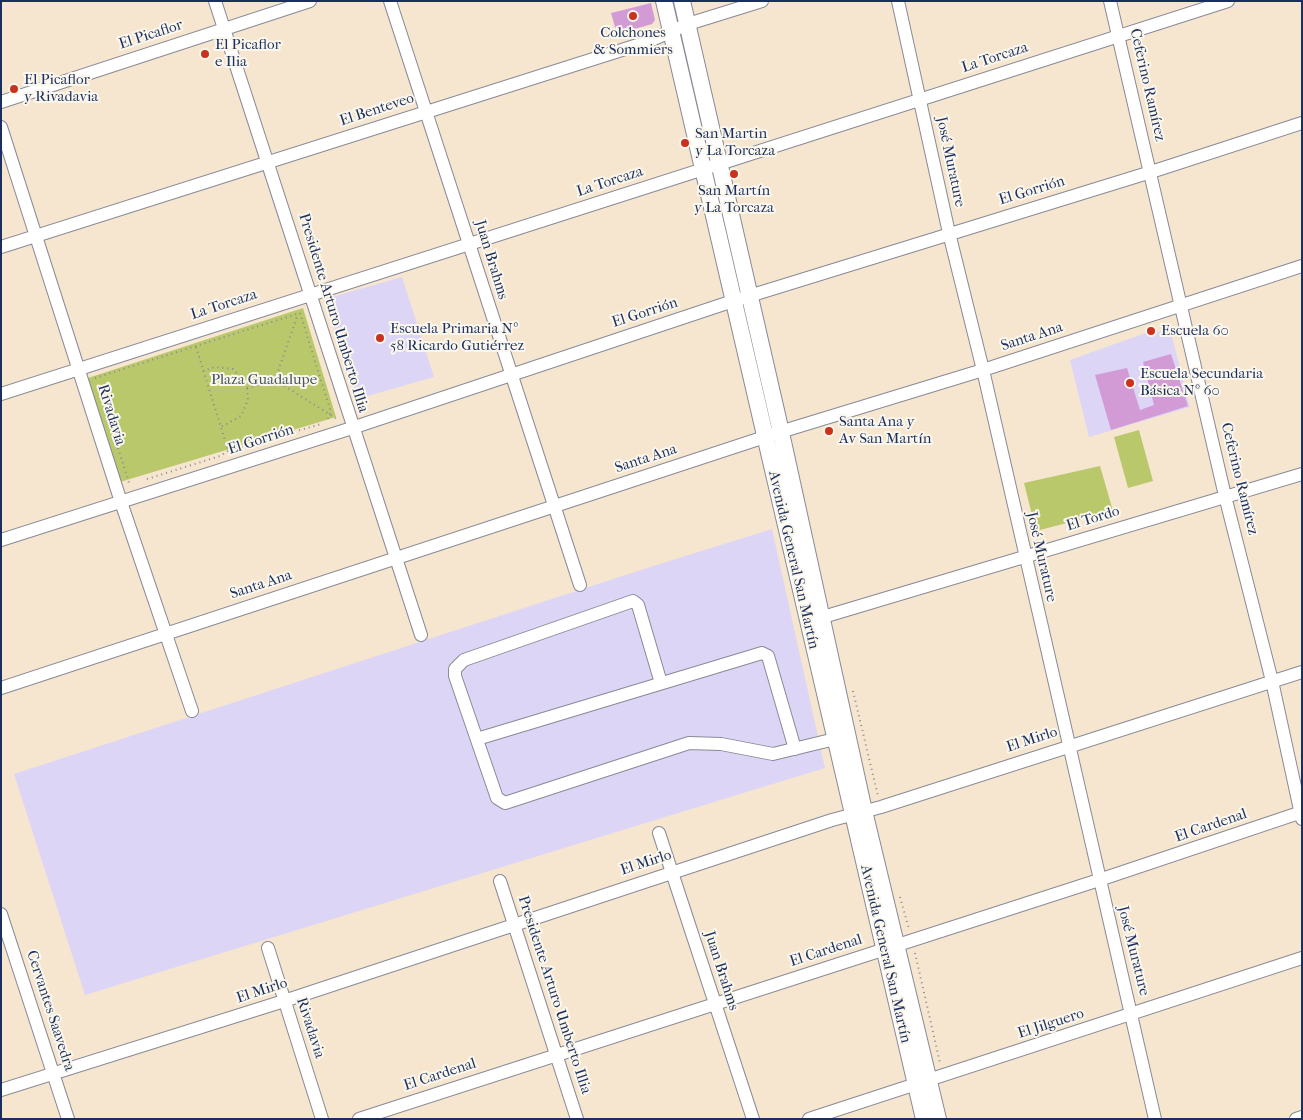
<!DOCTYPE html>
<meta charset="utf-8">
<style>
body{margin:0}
#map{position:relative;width:1303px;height:1120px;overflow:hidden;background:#f6e6cf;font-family:"IM FELL French Canon",serif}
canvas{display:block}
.frame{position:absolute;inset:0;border:2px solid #1b2f5e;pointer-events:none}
</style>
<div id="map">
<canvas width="1303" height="1120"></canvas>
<div class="frame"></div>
</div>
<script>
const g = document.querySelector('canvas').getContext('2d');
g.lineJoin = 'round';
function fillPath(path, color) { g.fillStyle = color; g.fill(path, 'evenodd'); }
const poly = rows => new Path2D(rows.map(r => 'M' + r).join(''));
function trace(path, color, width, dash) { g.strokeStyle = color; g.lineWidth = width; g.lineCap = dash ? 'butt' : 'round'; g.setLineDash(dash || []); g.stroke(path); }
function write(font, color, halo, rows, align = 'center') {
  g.font = font + ' "IM FELL French Canon",serif'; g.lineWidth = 4; g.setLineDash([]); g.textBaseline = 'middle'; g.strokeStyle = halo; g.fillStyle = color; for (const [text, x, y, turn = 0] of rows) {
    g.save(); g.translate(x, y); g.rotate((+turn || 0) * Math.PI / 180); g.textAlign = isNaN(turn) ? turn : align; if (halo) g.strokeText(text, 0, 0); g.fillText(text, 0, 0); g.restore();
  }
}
fillPath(poly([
 [402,277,434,377,357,399,325,299],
 [1151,331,1171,333,1190,407,1089,437,1070,360],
 [772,529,825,768,85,995,14,774,647,568]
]), '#ddd5f6');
fillPath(poly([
 [303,308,336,417,120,482,88,378],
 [1139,430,1153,481,1128,488,1114,437],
 [1100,466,1113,511,1036,531,1024,483]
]), '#b9c86a');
fillPath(poly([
 [651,3,655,20,652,24,617,34,611,13],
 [1171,354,1188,406,1111,430,1095,375,1127,368,1140,410,1154,405,1143,362]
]), '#d29bd6');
const minor = poly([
 [215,1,421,635],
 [390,1,580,585],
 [898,1,949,233,983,370,1155,1119],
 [1110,1,1225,496,1272,681,1302,819],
 [1,102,310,1],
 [1,127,121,502,192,711],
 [1,247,647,42,688,24,762,1],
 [1,394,1228,1],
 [1,540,352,428,733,301,1151,172,1302,123],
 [813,620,1302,474],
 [661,683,638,605,633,601,464,660,455,669,455,676,497,798,505,803,689,743,721,744,773,754,835,739],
 [1,688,780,432,983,370,1302,266],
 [477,739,762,653,768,656,795,749],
 [659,833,753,1119],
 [500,881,577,1119],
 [1,914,68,1119],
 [268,948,322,1119],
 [1,1090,284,1001,832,820,881,807,1302,672],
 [359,1119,1099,880,1302,812],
 [809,1119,1302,958],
 [1296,1119,1302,1117]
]);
const major = poly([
 [664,1,924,1119],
 [682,1,778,419,864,811,938,1119]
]);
trace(minor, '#888a96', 14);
trace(major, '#888a96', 18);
trace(poly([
 [300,313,330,409,330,415,326,422],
 [196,347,228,450],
 [203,371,215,367,233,369,243,379,247,388,248,400,241,416,221,427],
 [95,378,300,313],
 [275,380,298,314],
 [247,388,275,380,337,419],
 [118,448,130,486],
 [147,479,220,456,228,451,321,424],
 [853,691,878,796],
 [900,897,909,929],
 [915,953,940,1063]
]), '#888a96', 2, [1, 4]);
trace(minor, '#fff', 12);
trace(major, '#fff', 16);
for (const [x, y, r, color] of [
 [633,16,5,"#c8321e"],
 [205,54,5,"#c8321e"],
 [14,89,5,"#c8321e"],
 [685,143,5,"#c8321e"],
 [734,174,5,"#c8321e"],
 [1151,331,5,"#c8321e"],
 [380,338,5,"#c8321e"],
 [1130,383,5,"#c8321e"],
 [829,431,5,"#c8321e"]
]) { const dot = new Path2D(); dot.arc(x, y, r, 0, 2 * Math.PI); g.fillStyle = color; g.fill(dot); trace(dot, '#fbf7ec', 2); }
write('15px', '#1b2f5e', '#fbf7ec', [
 ["Colchones",633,33,"center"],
 ["& Sommiers",633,50,"center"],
 ["El Picaflor",215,45],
 ["e Ilia",215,62],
 ["El Picaflor",24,80],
 ["y Rivadavia",24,97],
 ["San Martin",695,134],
 ["y La Torcaza",695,151],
 ["San Martín",734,191,"center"],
 ["y La Torcaza",734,208,"center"],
 ["Escuela Primaria Nº",390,329],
 ["58 Ricardo Gutiérrez",390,346],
 ["Escuela 60",1161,331],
 ["Escuela Secundaria",1140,374],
 ["Básica Nº 60",1140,391],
 ["Santa Ana y",839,422],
 ["Av San Martín",839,439]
], 'left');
write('15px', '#1b2f5e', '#fbf7ec', [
 ["El Picaflor",151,35,-18],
 ["La Torcaza",995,58,-18],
 ["Ceferino Ramírez",1147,85,77],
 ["El Benteveo",377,110,-18],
 ["José Murature",950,162,78],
 ["La Torcaza",610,182,-18],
 ["El Gorrión",1032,191,-17],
 ["Juan Brahms",491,260,73],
 ["La Torcaza",224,305,-18],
 ["Presidente Arturo Umberto Illia",333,313,73],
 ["El Gorrión",645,313,-18],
 ["Santa Ana",1032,337,-18],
 ["Rivadavia",111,415,73],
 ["El Gorrión",261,440,-18],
 ["Santa Ana",646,459,-18],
 ["Ceferino Ramírez",1239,479,76],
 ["El Tordo",1093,519,-17],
 ["José Murature",1041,557,77],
 ["Avenida General San Martín",793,560,77],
 ["Santa Ana",261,585,-18],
 ["El Mirlo",1032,740,-18],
 ["El Cardenal",1211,826,-19],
 ["El Mirlo",646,863,-18],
 ["El Cardenal",826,951,-18],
 ["José Murature",1133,951,76],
 ["Avenida General San Martín",885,954,77],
 ["Juan Brahms",721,971,72],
 ["El Mirlo",262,991,-18],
 ["Presidente Arturo Umberto Illia",554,995,72],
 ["Cervantes Saavedra",50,1011,72],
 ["El Jilguero",1051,1024,-18],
 ["Rivadavia",310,1028,72],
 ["El Cardenal",440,1075,-18]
]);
write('15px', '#425561', '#fbf7ec', [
 ["Plaza Guadalupe",264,380]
]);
</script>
